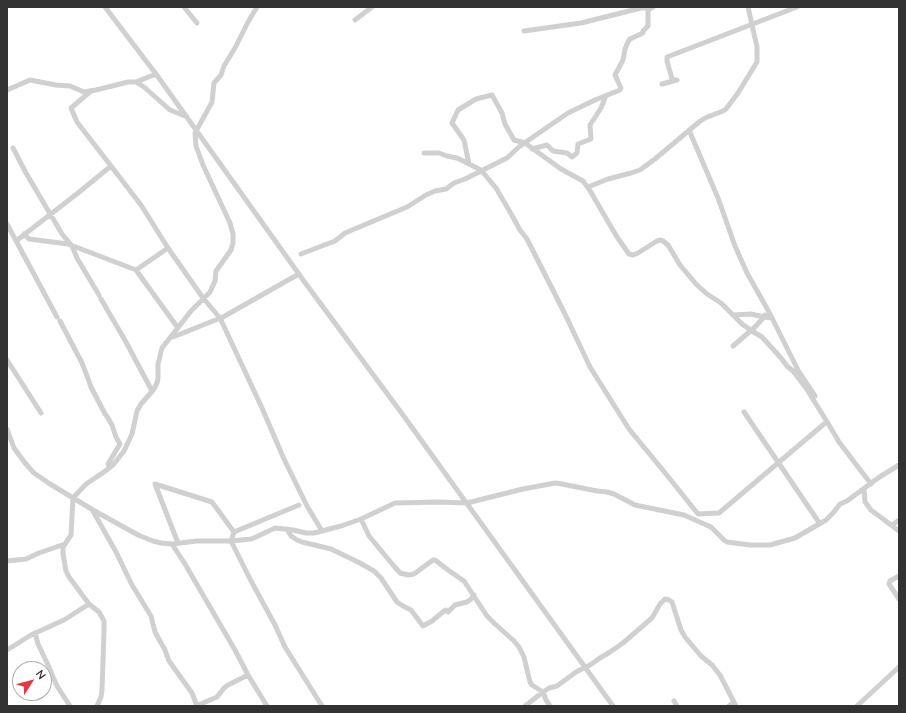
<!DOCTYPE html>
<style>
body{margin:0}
#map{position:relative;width:906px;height:713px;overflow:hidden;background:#fff;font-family:Mulish,sans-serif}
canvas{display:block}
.frame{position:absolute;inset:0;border:8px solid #333;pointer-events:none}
.north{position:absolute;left:12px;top:661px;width:40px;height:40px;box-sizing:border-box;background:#fff;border:1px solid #adadad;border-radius:50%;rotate:54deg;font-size:11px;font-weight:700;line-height:16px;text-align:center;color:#333}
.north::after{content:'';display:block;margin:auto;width:14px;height:18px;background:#e63946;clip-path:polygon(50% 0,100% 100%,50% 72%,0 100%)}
</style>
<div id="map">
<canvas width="906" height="713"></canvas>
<div class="frame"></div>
<div class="north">N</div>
</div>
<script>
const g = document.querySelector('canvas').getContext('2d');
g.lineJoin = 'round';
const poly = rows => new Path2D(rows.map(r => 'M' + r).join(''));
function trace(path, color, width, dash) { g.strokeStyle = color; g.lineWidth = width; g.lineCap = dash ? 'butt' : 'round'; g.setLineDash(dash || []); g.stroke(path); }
trace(poly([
 [105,7,156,74,306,284,403,415,613,706],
 [184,7,197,23],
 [355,20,372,7],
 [524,31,581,23,641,8,650,8],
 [136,82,156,74],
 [662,84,677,80,674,80,672,79,667,61,667,57,797,7],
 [7,90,30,80,56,85,70,86,84,92,96,90,128,82,136,82,144,87,170,110,185,116],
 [689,130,718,198,735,246,747,273,769,312,799,372,815,396],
 [13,148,26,173,62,234,72,246,77,258,99,295],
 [532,149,547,145,553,151,567,153,572,157,577,153,578,144,591,139,590,125,601,108,605,98],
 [424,153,439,153,447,156,457,158,469,164,464,140,452,123,458,110,476,99,492,95,502,113,505,124,514,140,525,143,561,169,583,181,589,189,617,237,629,254,633,255,638,253,657,241,661,240,663,241,668,245,680,265,696,284,707,294,721,303,742,324,752,331,762,337,781,358,787,366,793,371,806,388,829,425,839,442,871,484],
 [469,164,481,170,496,188,510,212,520,230,527,239,565,314,590,367,629,429,666,474,698,514,719,513,824,424],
 [588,187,608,179,631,173,640,170,655,159,699,122,705,118,723,111,726,109,738,93,757,62,757,47,748,7],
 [7,224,57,317],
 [24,234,29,239,68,244,136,270,168,248,141,205,111,166],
 [16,241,78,193,111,166,77,122,71,108,91,91],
 [168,248,203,298,220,318],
 [301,254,335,241,345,233,407,207,426,195,435,191,446,189,454,183,465,179,507,158,520,146,568,113,595,100,620,90,621,88,620,86,615,75,623,60,625,49,628,42,630,39,643,33,643,31,648,26,648,10,653,7],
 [136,270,178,328],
 [101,299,126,342,152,391],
 [733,315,751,314,764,317,765,315],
 [221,320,262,408,284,459,307,506,322,531],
 [60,321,82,363,87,376,91,387,105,414,108,418,112,425,116,437,120,444,108,464,110,467],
 [173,337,223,317,297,275],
 [733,346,756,326,764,317,772,318],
 [7,360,41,413],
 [744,412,818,521],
 [7,429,14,448,25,463,34,473,50,484,93,510,138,535,153,541,161,543,172,544,197,541,231,541,251,539,256,537,275,528,293,530,306,533,314,533,341,526,361,519,395,503,438,502,467,503,523,489,555,483,562,484,597,491,607,492,614,494,635,505,684,515,711,527,724,540,727,542,750,545,770,545,795,538,826,520,833,513,840,504,847,501,878,478,899,465],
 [155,484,212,502,234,532,231,541,250,579,275,625,285,647,322,706],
 [155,484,178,543],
 [864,489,865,502,871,510,899,531],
 [93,511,116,552,132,585,151,616,155,632,165,650,169,661,192,693,197,706],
 [361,519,369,536,393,565,400,573,408,575,414,574,433,560,435,560,448,570,464,581,487,616,494,623,514,641,519,647,524,657,530,682,532,685,543,692,546,700,550,706],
 [892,525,899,520],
 [287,529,291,536,297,540,302,542,331,549,360,563,374,571,381,578,397,602,403,606,411,610,423,626,432,621,444,611,446,610,448,612,455,605,467,602,471,599,474,595],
 [234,532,299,505],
 [172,544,185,564,235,650,248,675,267,706],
 [7,561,26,559,39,553,65,544],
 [899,576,890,581,889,584,899,599],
 [35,633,38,644,49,667,53,677,57,686,70,706],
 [7,650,31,635,64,620,89,604],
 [674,701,677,706],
 [97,706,101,697,102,690,104,631,104,621,99,612,89,604,69,577,66,571,63,554,63,547,71,535,73,498,86,484,104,472,113,465,124,451,132,434,137,411,141,404,154,389,157,383,158,378,158,364,162,348,191,311,210,292,215,281,216,271,231,250,233,243,233,234,230,223,203,165,196,146,195,133,212,102,214,83,221,75,224,66,235,48,248,22,257,7],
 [196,706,217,697,224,688,228,685,248,675],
 [525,706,543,692,549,688,557,686,576,672,590,665,600,658,610,652,623,643,652,618,660,604,665,599,669,600,672,602,681,630,685,637,701,656,712,665,720,675,736,706],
 [729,706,734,702],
 [857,706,899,667]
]), '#d0d0d0', 5);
</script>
